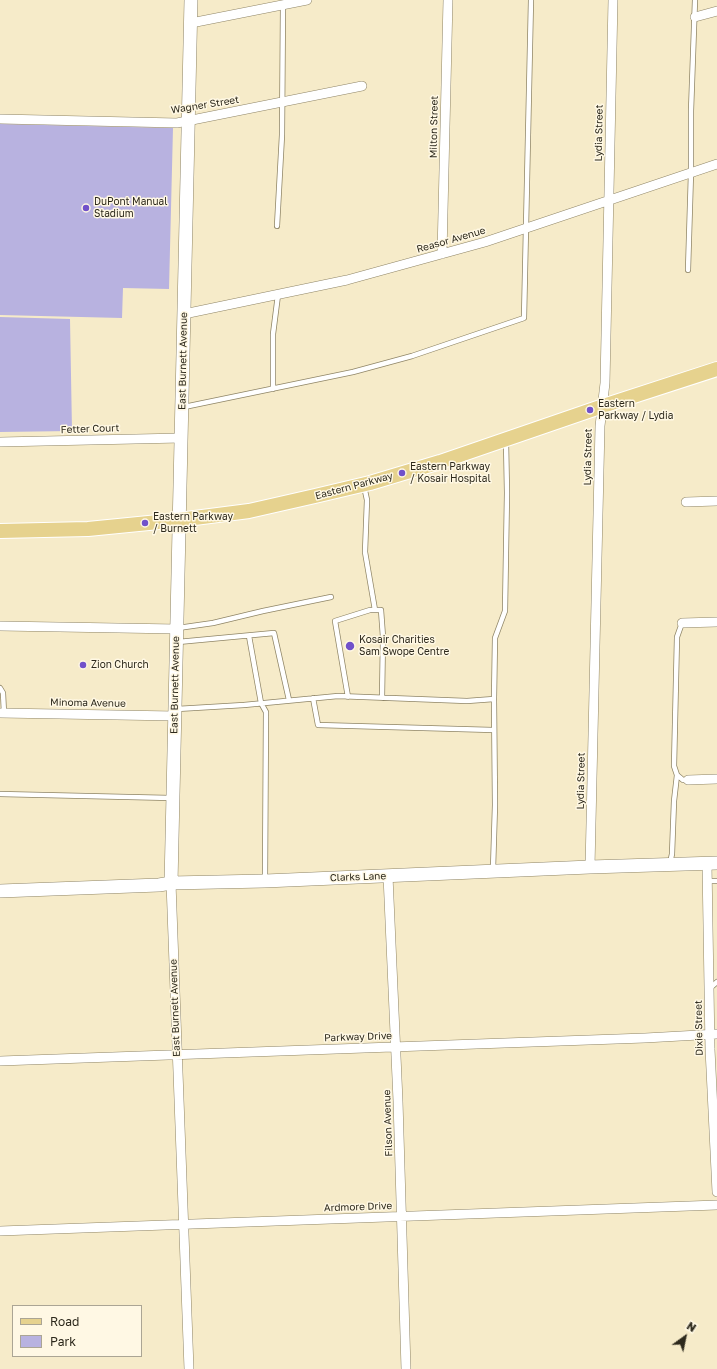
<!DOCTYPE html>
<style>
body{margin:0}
#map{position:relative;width:717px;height:1369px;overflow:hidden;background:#f6ebc9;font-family:"Golos Text",sans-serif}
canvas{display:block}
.legend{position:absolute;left:12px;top:1305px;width:130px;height:52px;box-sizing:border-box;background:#fff8e4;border:1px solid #aba594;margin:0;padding:5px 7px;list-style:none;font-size:12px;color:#2d291c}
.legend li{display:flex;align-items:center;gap:8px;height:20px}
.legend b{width:20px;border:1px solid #aba594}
.north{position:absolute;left:665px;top:1317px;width:40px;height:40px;-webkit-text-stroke:3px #fff8e4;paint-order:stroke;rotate:33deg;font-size:11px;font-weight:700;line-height:16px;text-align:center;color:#2d291c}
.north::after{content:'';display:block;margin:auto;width:14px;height:18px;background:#2d291c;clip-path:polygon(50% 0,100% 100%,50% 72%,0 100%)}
</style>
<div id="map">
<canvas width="717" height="1369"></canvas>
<ul class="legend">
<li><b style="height:5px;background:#e6d28e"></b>Road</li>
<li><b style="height:11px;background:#b8b2e0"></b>Park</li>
</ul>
<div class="north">N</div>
</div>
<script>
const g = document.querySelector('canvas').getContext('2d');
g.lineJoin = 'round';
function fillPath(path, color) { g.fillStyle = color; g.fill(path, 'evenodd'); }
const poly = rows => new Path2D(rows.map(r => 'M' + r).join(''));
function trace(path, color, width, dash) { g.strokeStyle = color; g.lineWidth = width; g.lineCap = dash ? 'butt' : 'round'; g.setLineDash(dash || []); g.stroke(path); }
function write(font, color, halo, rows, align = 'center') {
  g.font = font + ' "Golos Text",sans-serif'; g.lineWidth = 3; g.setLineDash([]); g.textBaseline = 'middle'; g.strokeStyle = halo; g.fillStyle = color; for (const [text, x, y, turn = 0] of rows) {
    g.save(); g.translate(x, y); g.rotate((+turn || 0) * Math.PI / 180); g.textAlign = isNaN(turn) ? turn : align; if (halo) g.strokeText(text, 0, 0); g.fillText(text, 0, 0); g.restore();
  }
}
fillPath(poly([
 [0,124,173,128,169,289,123,288,122,318,0,315],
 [0,317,70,319,72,431,0,432]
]), '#b8b2e0');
const lane = poly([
 [277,226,282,135,283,5],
 [688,270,691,173,691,111,695,0],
 [273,389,273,334,278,295],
 [184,407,353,372,412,356,524,318,531,0],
 [364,486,367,500,365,552,375,610],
 [682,623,677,637,674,766,677,775,683,780,688,780],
 [178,628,213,623,263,611,331,597],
 [249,636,261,703,266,712,265,880],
 [178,642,274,633,289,700],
 [0,688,3,693,4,713],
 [348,697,335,621,370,610,381,610,383,637,382,698],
 [313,698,318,725,493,730],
 [177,709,244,705,338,696,467,701,494,699],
 [0,794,171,798],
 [670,863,672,854,674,801,677,775],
 [493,869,495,805,494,699,495,638,505,611,507,493,506,441],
 [708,881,717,881],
 [709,989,717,982]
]);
const street = poly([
 [695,17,717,11],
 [191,23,307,0],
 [0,119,177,123,362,86],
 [442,254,448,0],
 [184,314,347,280,485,242,717,164],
 [0,442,181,438],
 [686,502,717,501],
 [682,623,717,622],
 [0,626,177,629],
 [0,713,175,716],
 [688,780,717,779],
 [707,864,710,1049,717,1192],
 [590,867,600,426,605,383,613,0],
 [388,876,398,1101,406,1369],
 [171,883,189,1369],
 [0,1061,645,1038,717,1034],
 [0,1231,717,1205]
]);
const secondary = poly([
 [171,883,191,0],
 [0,891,159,885,171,883,265,881,590,867,717,863]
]);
const primary = poly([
 [0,531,88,529,179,520,249,511,315,496,370,483,440,462,603,406,717,369]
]);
trace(lane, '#8f8566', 6);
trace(street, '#8f8566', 10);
trace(secondary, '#8f8566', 14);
trace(primary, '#fff', 16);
trace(lane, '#fff', 4.5);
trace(street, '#fff', 9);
trace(secondary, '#fff', 13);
trace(primary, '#e6d28e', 14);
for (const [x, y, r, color] of [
 [86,208,4,"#7151ca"],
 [590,410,4,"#7151ca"],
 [402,473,4,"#7151ca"],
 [145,523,4,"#7151ca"],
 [350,646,5,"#7151ca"],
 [83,665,4,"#7151ca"]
]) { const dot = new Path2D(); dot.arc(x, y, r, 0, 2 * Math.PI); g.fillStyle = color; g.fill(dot); trace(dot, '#fff8e4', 1.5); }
write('10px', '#2d291c', '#fff8e4', [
 ["Wagner Street",205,105,-9],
 ["Milton Street",434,127,-89],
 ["Lydia Street",599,133,-89],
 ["Reasor Avenue",451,240,-16],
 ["East Burnett Avenue",183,361,-89],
 ["Fetter Court",90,429,-2],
 ["Lydia Street",588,457,-89],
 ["Eastern Parkway",354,486,-15],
 ["East Burnett Avenue",175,685,-89],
 ["Minoma Avenue",88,703,1],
 ["Lydia Street",581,781,-89],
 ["Clarks Lane",358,877,-2],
 ["East Burnett Avenue",175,1008,-92],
 ["Dixie Street",699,1028,-91],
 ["Parkway Drive",358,1037,-2],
 ["Filson Avenue",388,1123,-92],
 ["Ardmore Drive",358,1207,-2]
]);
write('10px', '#2d291c', '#fff8e4', [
 ["DuPont Manual",94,202],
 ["Stadium",94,214],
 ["Eastern",598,404],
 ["Parkway / Lydia",598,416],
 ["Eastern Parkway",410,467],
 ["/ Kosair Hospital",410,479],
 ["Eastern Parkway",153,517],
 ["/ Burnett",153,529],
 ["Kosair Charities",359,640],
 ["Sam Swope Centre",359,652],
 ["Zion Church",91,665]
], 'left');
</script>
